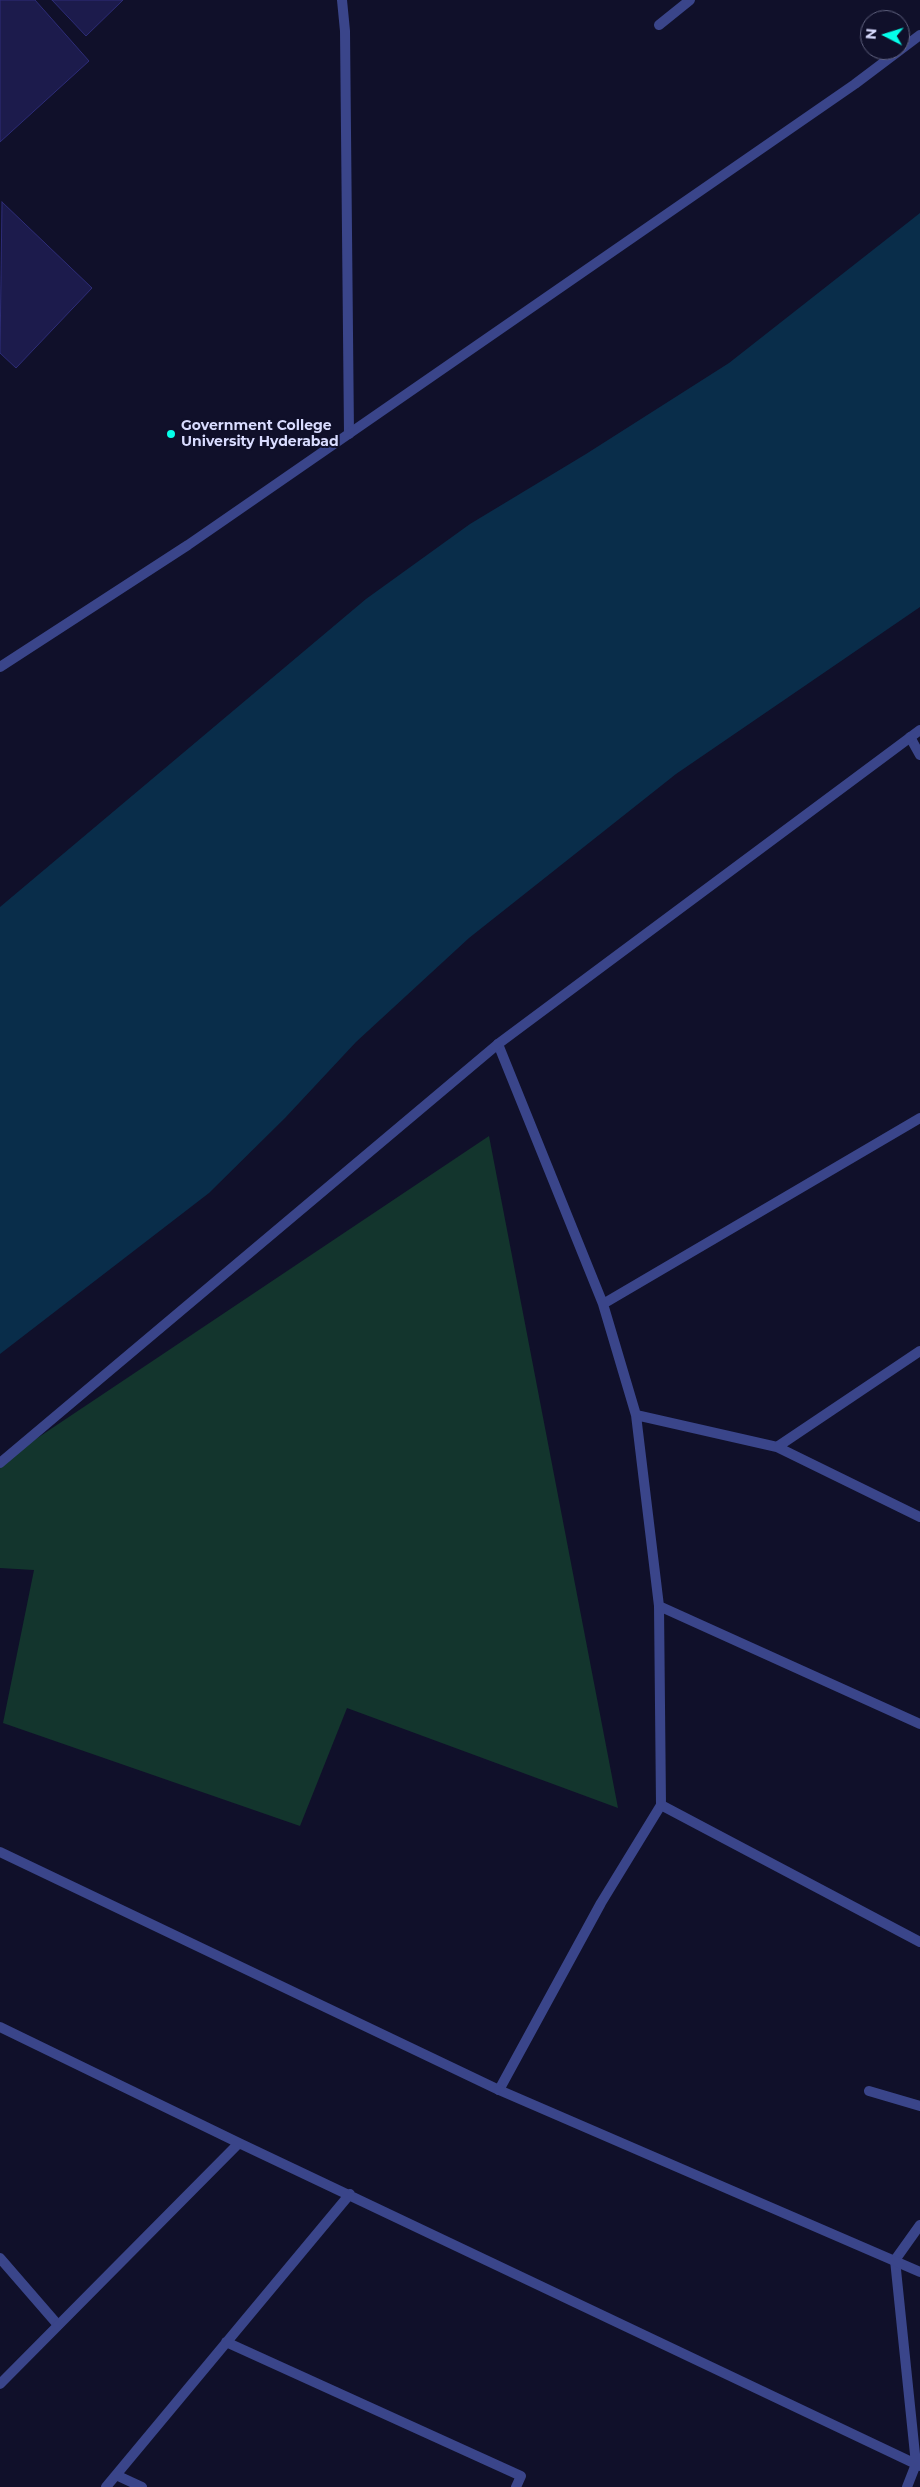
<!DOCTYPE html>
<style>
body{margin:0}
#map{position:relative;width:920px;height:2487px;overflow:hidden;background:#10102a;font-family:Montserrat,sans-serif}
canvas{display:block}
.north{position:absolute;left:860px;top:10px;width:50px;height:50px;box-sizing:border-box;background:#10102a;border:1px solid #60627f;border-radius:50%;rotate:275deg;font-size:14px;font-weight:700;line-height:20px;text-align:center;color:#d9dcff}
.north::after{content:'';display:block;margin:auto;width:18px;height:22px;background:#05ffea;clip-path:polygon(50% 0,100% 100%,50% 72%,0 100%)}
</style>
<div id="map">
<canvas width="920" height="2487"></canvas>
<div class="north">N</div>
</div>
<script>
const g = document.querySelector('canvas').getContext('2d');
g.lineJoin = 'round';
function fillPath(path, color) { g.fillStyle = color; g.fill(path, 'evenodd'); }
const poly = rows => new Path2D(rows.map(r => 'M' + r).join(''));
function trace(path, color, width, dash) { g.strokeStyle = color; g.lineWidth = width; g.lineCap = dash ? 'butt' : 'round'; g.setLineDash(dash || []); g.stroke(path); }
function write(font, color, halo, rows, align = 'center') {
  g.font = font + ' Montserrat,sans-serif'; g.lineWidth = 4; g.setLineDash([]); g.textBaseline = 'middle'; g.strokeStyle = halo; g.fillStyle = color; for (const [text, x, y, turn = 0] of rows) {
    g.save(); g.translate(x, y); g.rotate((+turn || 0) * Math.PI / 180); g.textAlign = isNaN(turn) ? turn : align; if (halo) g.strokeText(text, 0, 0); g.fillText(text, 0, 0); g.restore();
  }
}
fillPath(poly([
 [489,1136,618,1808,347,1708,300,1826,3,1723,34,1570,0,1568,0,1463]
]), '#13352d');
fillPath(poly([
 [920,213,920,607,676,774,469,938,356,1042,285,1118,209,1193,0,1354,0,907,366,599,470,524,586,454,729,363]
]), '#092d4a');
const building = poly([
 [0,0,35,0,89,61,0,142,0,0],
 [52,0,123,0,86,36,52,0],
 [2,202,92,288,16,368,0,353,2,202]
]);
fillPath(building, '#1c1b4c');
trace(building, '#2e2d78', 1);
trace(poly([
 [0,2258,58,2325]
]), '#3a458a', 10);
trace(poly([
 [342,0,345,31,349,434],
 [659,25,690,0],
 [910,737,920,755],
 [498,1044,603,1304,636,1415,659,1606,661,1805,601,1903,499,2090],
 [603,1304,920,1118],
 [636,1415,777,1447,920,1517],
 [777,1447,920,1351],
 [659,1606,920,1724],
 [661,1805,920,1942],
 [0,2027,239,2143,920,2466],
 [869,2091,920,2106],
 [226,2342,521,2476,516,2487],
 [0,2384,239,2143],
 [116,2475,142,2487],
 [106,2487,350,2194],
 [907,2487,916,2464,895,2260,920,2225]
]), '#3a458a', 10);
trace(poly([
 [0,667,188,545,855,84,920,35],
 [0,1463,498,1044,920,730],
 [0,1852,499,2090,920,2272]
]), '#3a458a', 10);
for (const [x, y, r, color] of [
 [171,434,5,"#05ffea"]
]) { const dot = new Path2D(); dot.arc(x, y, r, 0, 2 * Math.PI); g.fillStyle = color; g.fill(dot); trace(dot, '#10102a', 2); }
write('bold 14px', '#d9dcff', '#10102a', [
 ["Government College",181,426],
 ["University Hyderabad",181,442]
], 'left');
</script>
